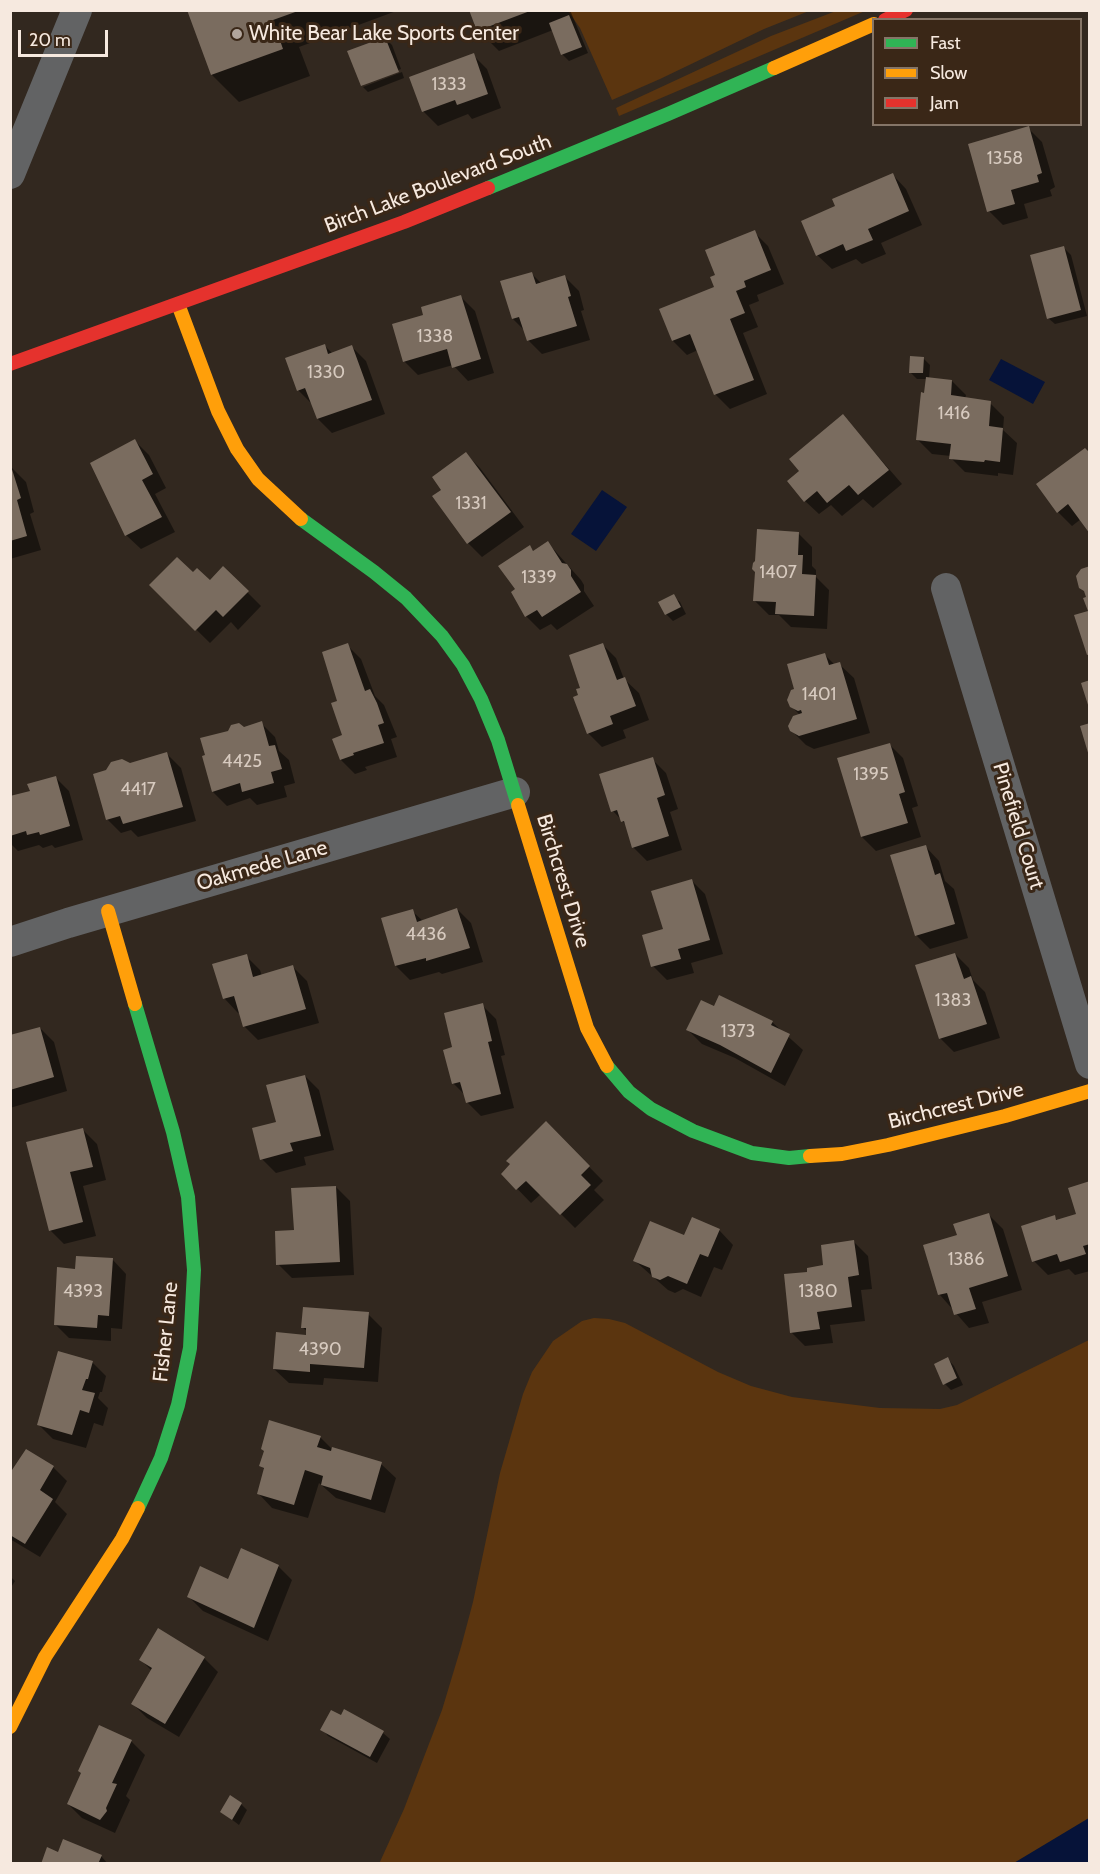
<!DOCTYPE html>
<style>
body{margin:0}
#map{position:relative;width:1100px;height:1874px;overflow:hidden;background:#32281f;font-family:Cabin,sans-serif}
canvas{display:block}
.frame{position:absolute;inset:0;border:12px solid #f6e9df;pointer-events:none}
.legend{position:absolute;left:872px;top:18px;width:210px;height:108px;box-sizing:border-box;background:#3a2717;border:2px solid #857567;margin:0;padding:8px 10px;list-style:none;font-size:18px;color:#f6e9df}
.legend li{display:flex;align-items:center;gap:12px;height:30px}
.legend b{width:30px;border:2px solid #857567}
.scale{position:absolute;left:18px;top:30px;width:90px;height:27px;box-sizing:border-box;border:3px solid #f6e9df;border-top:0;padding-left:8px;font-size:18px;line-height:21px;white-space:nowrap;color:#f6e9df;-webkit-text-stroke:4px #3a2717;paint-order:stroke}
</style>
<div id="map">
<canvas width="1100" height="1874"></canvas>
<div class="frame"></div>
<ul class="legend">
<li><b style="height:8px;background:#30b455"></b>Fast</li>
<li><b style="height:8px;background:#ff9f0a"></b>Slow</li>
<li><b style="height:8px;background:#e5322d"></b>Jam</li>
</ul>
<div class="scale">20 m</div>
</div>
<script>
const g = document.querySelector('canvas').getContext('2d');
g.lineJoin = 'round';
function fillPath(path, color) { g.fillStyle = color; g.fill(path, 'evenodd'); }
const poly = rows => new Path2D(rows.map(r => 'M' + r).join(''));
function trace(path, color, width, dash) { g.strokeStyle = color; g.lineWidth = width; g.lineCap = dash ? 'butt' : 'round'; g.setLineDash(dash || []); g.stroke(path); }
function write(font, color, halo, rows, align = 'center') {
  g.font = font + ' Cabin,sans-serif'; g.lineWidth = 6; g.setLineDash([]); g.textBaseline = 'middle'; g.strokeStyle = halo; g.fillStyle = color; for (const [text, x, y, turn = 0] of rows) {
    g.save(); g.translate(x, y); g.rotate((+turn || 0) * Math.PI / 180); g.textAlign = isNaN(turn) ? turn : align; if (halo) g.strokeText(text, 0, 0); g.fillText(text, 0, 0); g.restore();
  }
}
fillPath(poly([
 [568,11,809,11,764,29,660,79,612,100,580,28],
 [836,11,865,11,619,116,616,108,771,36],
 [594,1318,609,1319,625,1323,718,1372,751,1386,792,1397,880,1408,940,1409,957,1405,1089,1340,1089,1818,1014,1863,379,1864,404,1809,442,1710,461,1647,473,1602,500,1473,523,1394,532,1372,553,1341,582,1321]
]), '#5b350f');
fillPath(poly([
 [1001,359,1045,382,1033,404,989,380],
 [602,490,627,507,596,551,571,534],
 [1089,1818,1089,1863,1014,1863]
]), '#061339');
fillPath(poly([
 [188,10,399,10,299,47,310,76,239,102,212,75],
 [470,10,570,10,588,53,569,61,562,54,553,30,499,51,478,30],
 [385,38,392,45,401,69,363,83,363,86,362,85],
 [473,55,487,69,501,108,472,119,468,114,438,126,424,112,411,78],
 [402,72,404,78,368,92,363,87],
 [1028,128,1042,142,1055,187,1050,190,1052,196,1024,204,1028,218,1003,225,989,211],
 [892,174,906,189,922,225,881,243,886,254,862,264,856,259,832,269,817,255,837,207],
 [754,232,768,246,784,284,757,295,759,301,749,305,758,327,743,333,767,394,730,409,716,395,698,350,687,355,673,341,661,310,716,288,717,276],
 [1064,248,1071,255,1087,316,1055,324,1048,318],
 [532,274,542,284,565,277,579,291,584,310,581,311,590,340,542,354,528,340,525,331,513,319],
 [461,297,475,311,494,373,468,381,453,365,418,375,404,361,425,316],
 [325,346,333,354,352,347,366,361,385,414,332,433,318,419,313,405,298,390],
 [923,358,930,365,929,379,952,381,966,395,965,399,990,403,1004,417,1003,430,1017,443,1013,475,998,473,998,476,965,472,951,458,951,456,932,454,918,440,927,379,917,379,910,372],
 [843,416,902,484,873,508,863,499,842,516,831,505,819,514,805,501,801,471],
 [135,441,149,455,166,488,155,494,175,532,141,549,126,535],
 [466,454,480,468,524,527,482,557,468,543,434,496,443,490],
 [1090,454,1081,519,1072,526,1058,512],
 [12,468,26,482,34,512,30,514,41,550,10,559],
 [798,533,812,547,812,566,816,570,816,577,829,590,827,629,791,627,779,615,769,615,755,601,756,571],
 [548,543,581,580,584,585,584,591,594,606,557,630,551,624,540,630,526,616,513,592,517,590,530,547,534,552],
 [223,568,261,606,238,630,231,622,210,643,151,585,193,574,210,582],
 [673,596,680,602,686,614,673,621,666,614],
 [602,644,616,658,624,679,639,693,649,720,623,730,626,738,602,747,588,733,580,696],
 [347,645,361,659,375,696,384,705,397,737,391,739,397,757,365,767,367,770,355,774,341,760,344,736,339,702],
 [825,655,835,665,839,664,854,678,870,733,814,749,806,745,791,730,800,715,791,706],
 [261,723,275,737,279,751,289,760,295,783,284,786,287,797,257,805,250,798,227,806,213,792,243,728],
 [889,744,903,758,918,806,912,808,921,837,876,851,862,837],
 [167,754,181,768,196,821,138,837,131,830,121,833,107,819,130,765],
 [652,759,666,773,678,809,670,812,682,850,647,861,633,847,627,826,613,811],
 [55,777,69,791,83,840,55,848,52,845,43,848,39,845,18,851,10,843,10,798,31,792],
 [925,846,939,861,945,881,954,889,968,938,930,949,916,935],
 [691,880,705,894,723,954,691,963,694,973,667,980,653,966,664,930],
 [457,909,471,923,483,962,442,974,439,972,410,980,396,966,412,911,423,921],
 [955,954,969,968,973,980,985,992,1000,1038,954,1052,940,1038],
 [246,956,260,970,262,976,293,967,307,981,319,1023,258,1040,244,1026,240,1012,238,1013,224,998],
 [482,1005,496,1019,505,1055,501,1056,514,1108,481,1116,467,1102,465,1095,453,1083,454,1048],
 [714,1008,772,1022,803,1050,785,1086,735,1058,702,1044,688,1030],
 [40,1028,54,1042,67,1091,10,1108,10,1037],
 [305,1076,319,1090,334,1150,304,1157,306,1165,276,1173,262,1159,278,1124],
 [546,1123,603,1181,594,1190,604,1200,575,1228,541,1194,531,1203,503,1174],
 [83,1130,97,1144,106,1180,83,1186,96,1236,64,1244,50,1230],
 [1090,1183,1090,1271,1075,1275,1069,1269,1048,1275,1034,1261,1054,1217,1058,1221,1078,1215],
 [336,1187,350,1201,354,1275,292,1278,278,1264,295,1232],
 [989,1215,1003,1229,1022,1290,982,1302,989,1323,969,1328,940,1295,958,1236],
 [719,1230,733,1245,722,1270,714,1267,701,1297,683,1289,675,1293,668,1290,635,1261,685,1237],
 [854,1242,868,1256,872,1289,861,1290,865,1321,830,1325,833,1343,805,1346,791,1332,809,1273,825,1266],
 [112,1259,126,1274,122,1329,111,1328,111,1341,69,1338,55,1324,76,1270],
 [368,1314,382,1328,378,1382,324,1378,323,1385,289,1383,274,1369,307,1337,308,1332,302,1327],
 [948,1359,954,1366,963,1385,951,1390,945,1384],
 [92,1362,106,1376,102,1392,100,1392,98,1398,108,1408,103,1426,94,1423,86,1448,53,1439,39,1425],
 [320,1437,332,1449,381,1464,396,1478,385,1513,336,1498,319,1483,308,1518,272,1508,258,1493,265,1470,261,1466],
 [26,1451,53,1467,67,1481,55,1502,67,1514,40,1557,10,1539,10,1476],
 [278,1566,292,1580,268,1641,203,1611,189,1597,228,1581],
 [10,1576,15,1581,10,1589],
 [204,1658,218,1672,179,1737,147,1718,133,1704,152,1671,141,1660],
 [345,1711,383,1733,390,1739,377,1763,328,1736,322,1729,341,1717],
 [131,1741,145,1755,126,1796,130,1800,115,1833,82,1818,68,1804],
 [241,1804,247,1810,239,1825,222,1812],
 [59,1854,101,1856,108,1864,42,1864]
]), '#0007');
fillPath(poly([
 [187,10,298,10,298,11,273,20,283,49,211,75],
 [469,10,530,10,530,11,477,31],
 [569,15,582,47,561,55,549,23],
 [385,37,399,72,361,86,347,51],
 [474,53,488,94,457,105,455,100,422,112,409,77],
 [1029,126,1042,173,1037,175,1039,182,1011,190,1015,204,987,212,968,144],
 [893,173,909,211,868,229,873,240,846,251,843,244,816,256,801,221,835,206,832,199],
 [755,230,771,270,744,281,746,287,736,291,745,313,730,319,754,380,714,395,690,334,672,341,659,309,714,287,710,277,715,275,705,250],
 [1064,246,1081,310,1047,319,1030,255],
 [532,272,536,284,565,275,571,296,568,297,577,326,527,341,519,317,512,319,500,281],
 [461,295,481,359,452,368,447,349,403,362,392,324,423,315,421,307],
 [325,344,328,354,352,345,372,400,317,419,305,388,297,391,285,358],
 [910,356,924,357,923,373,909,373],
 [926,377,952,380,951,395,991,401,989,426,1003,428,1000,462,985,460,984,462,949,459,951,444,916,440,921,392,924,393],
 [843,414,889,470,858,495,849,485,827,503,817,491,804,502,787,481,799,471,789,459],
 [135,439,153,474,142,480,162,517,125,536,90,463],
 [1085,448,1090,453,1090,534,1068,504,1057,513,1036,484],
 [466,452,511,512,467,544,432,496,441,490,432,477],
 [10,463,21,498,17,500,27,536,10,541],
 [757,529,799,532,798,555,803,555,802,574,816,575,814,616,775,614,776,602,753,601,755,572,752,569,753,563,755,561],
 [548,541,562,563,567,564,571,570,571,576,581,592,542,617,537,610,525,617,511,592,515,589,498,566,530,545,533,551],
 [177,557,193,572,197,568,210,580,223,566,249,591,223,617,216,610,195,631,149,585],
 [1090,566,1090,654,1087,655,1074,615,1088,611,1083,598,1086,597,1084,591,1079,588,1076,576,1081,569],
 [674,594,681,607,665,615,658,602],
 [348,643,365,691,370,689,377,703,384,723,378,725,384,743,353,753,354,755,340,760,332,739,342,735,331,703,337,701,322,652],
 [603,643,617,680,625,677,636,706,610,716,613,724,587,734,573,697,578,695,576,689,580,688,569,655],
 [825,653,829,665,840,662,857,719,799,736,790,731,788,726,793,716,802,713,801,710,798,711,790,707,787,700,791,690,794,689,787,664],
 [1090,680,1090,708,1089,708,1081,683],
 [262,721,269,746,275,745,282,769,271,772,274,783,242,792,240,783,212,792,202,756,205,755,200,738,228,731,231,725,239,723,244,727],
 [1090,723,1090,756,1089,756,1080,726],
 [890,743,905,792,899,794,908,823,861,837,837,758],
 [167,752,183,807,123,824,120,816,106,820,93,774,106,770,111,762,122,759,130,763],
 [653,757,665,795,657,798,669,836,632,848,624,821,621,822,617,810,611,812,599,774],
 [56,776,70,826,40,835,39,832,27,835,26,831,10,836,10,796,30,791,27,784],
 [926,845,935,875,940,873,955,924,915,936,890,855],
 [692,879,710,940,678,949,681,959,651,967,642,935,663,929,651,891],
 [457,908,470,948,426,961,426,958,395,966,381,918,413,909,417,922],
 [955,953,964,979,971,976,987,1024,939,1039,915,965],
 [247,954,253,977,293,965,306,1009,243,1027,234,996,223,999,212,964],
 [719,995,773,1021,771,1025,790,1034,771,1073,720,1045,686,1030,701,1000,714,1006],
 [483,1003,492,1041,488,1042,501,1094,466,1103,460,1082,452,1084,443,1050,452,1047,444,1013],
 [40,1027,54,1077,10,1090,10,1035],
 [305,1075,321,1136,290,1143,293,1151,260,1160,252,1128,276,1122,266,1085],
 [546,1121,590,1166,581,1175,591,1185,560,1215,526,1181,516,1190,501,1174,510,1164,506,1161],
 [83,1128,93,1167,70,1172,83,1222,49,1231,26,1142],
 [1090,1181,1090,1244,1083,1246,1086,1254,1060,1262,1057,1254,1032,1262,1021,1226,1055,1215,1056,1220,1076,1214,1068,1188],
 [336,1186,340,1262,276,1265,275,1231,294,1230,291,1188],
 [989,1213,1008,1276,969,1288,976,1309,954,1315,947,1293,938,1295,923,1245,957,1235,953,1224],
 [692,1217,720,1229,708,1257,700,1254,687,1284,668,1276,660,1280,652,1277,650,1268,633,1261,650,1221,684,1235],
 [854,1240,859,1275,848,1277,852,1307,817,1312,820,1329,790,1333,784,1274,807,1272,807,1268,823,1265,821,1245],
 [76,1256,113,1258,109,1316,98,1315,97,1328,54,1325,57,1267,75,1269],
 [303,1307,369,1312,364,1368,310,1364,310,1372,273,1369,276,1332,306,1335,306,1328,301,1328],
 [58,1351,93,1361,88,1379,86,1379,82,1390,95,1393,89,1413,80,1410,72,1435,37,1425],
 [948,1357,957,1378,943,1385,934,1364],
 [269,1420,321,1436,317,1447,331,1451,332,1447,382,1462,371,1500,321,1485,323,1476,305,1470,294,1505,257,1494,264,1468,259,1466,264,1451,261,1449],
 [26,1449,54,1466,40,1490,53,1499,25,1544,10,1535,10,1473],
 [241,1548,279,1565,254,1628,187,1597,200,1566,228,1579],
 [158,1628,205,1657,165,1724,131,1704,152,1668,139,1660],
 [344,1709,384,1731,370,1757,320,1730,331,1710,341,1715],
 [99,1725,132,1740,112,1783,117,1784,106,1808,107,1811,100,1820,67,1804,81,1773,78,1771],
 [230,1795,242,1803,232,1820,220,1812],
 [63,1839,102,1855,98,1864,41,1864,47,1847,58,1852]
]), '#7a6c5f');
trace(poly([
 [10,174,77,10],
 [946,588,1090,1064],
 [10,942,68,923,515,792]
]), '#626364', 30);
trace(poly([
 [488,188,668,114,774,68],
 [301,519,374,572,406,598,442,636,463,665,481,699,498,740,518,805],
 [135,1004,173,1132,188,1197,194,1270,190,1348,178,1405,161,1458,138,1508],
 [607,1066,629,1092,651,1109,693,1131,752,1153,789,1158,810,1156]
]), '#30b455', 14);
trace(poly([
 [774,68,874,24],
 [178,304,218,411,237,449,258,479,301,519],
 [518,805,587,1028,607,1066],
 [108,911,135,1004],
 [810,1156,842,1154,888,1145,1005,1116,1090,1091],
 [10,1727,45,1657,122,1539,138,1508]
]), '#ff9f0a', 14);
trace(poly([
 [885,20,906,10],
 [10,364,404,222,488,188]
]), '#e5322d', 14);
for (const [x, y, r, color] of [
 [237,34,6,"#b1a59c"]
]) { const dot = new Path2D(); dot.arc(x, y, r, 0, 2 * Math.PI); g.fillStyle = color; g.fill(dot); trace(dot, '#3a2717', 2); }
write('18px', '#d7cabf', null, [
 ["1333",449,85],
 ["1358",1005,159],
 ["1338",435,337],
 ["1330",326,373],
 ["1416",954,414],
 ["1331",471,504],
 ["1407",778,573],
 ["1339",539,578],
 ["1401",819,695],
 ["4425",242,762],
 ["1395",871,775],
 ["4417",138,790],
 ["4436",426,935],
 ["1383",953,1001],
 ["1373",738,1032],
 ["1386",966,1260],
 ["4393",83,1292],
 ["1380",818,1292],
 ["4390",320,1350]
]);
write('21px', '#f6e9df', '#3a2717', [
 ["White Bear Lake Sports Center",249,34]
], 'left');
write('21px', '#f6e9df', '#3a2717', [
 ["Birch Lake Boulevard South",438,184,-21],
 ["Pinefield Court",1018,826,73],
 ["Oakmede Lane",262,866,-16],
 ["Birchcrest Drive",563,881,73],
 ["Birchcrest Drive",956,1106,-14],
 ["Fisher Lane",166,1332,-84]
]);
</script>
